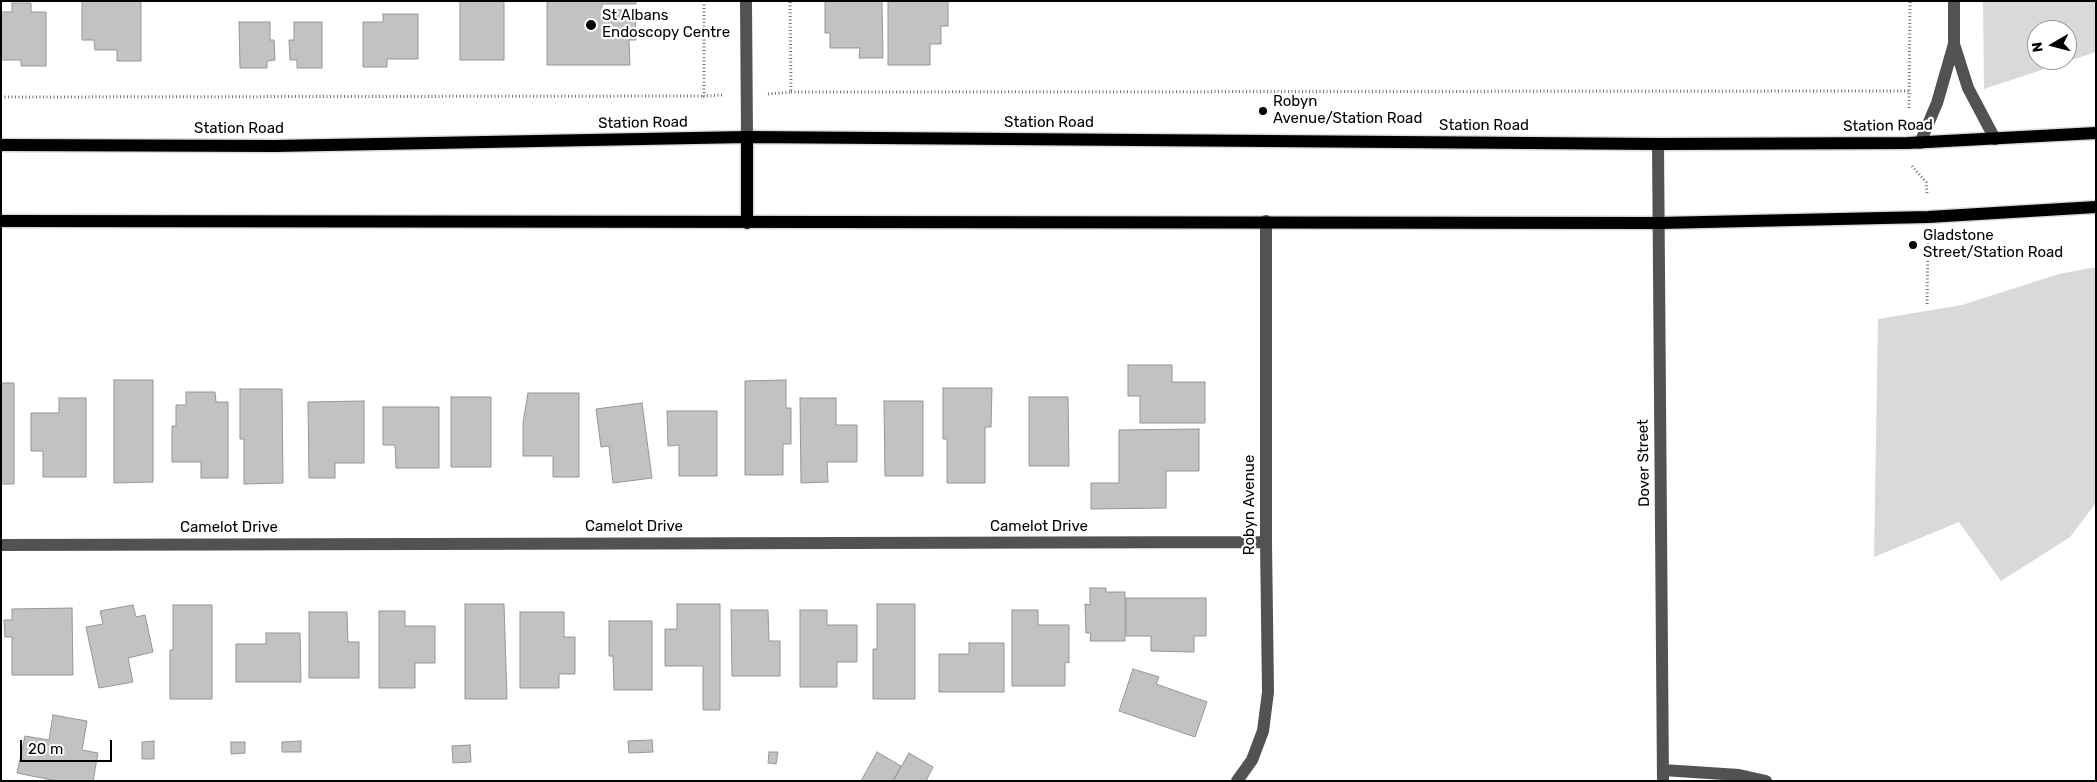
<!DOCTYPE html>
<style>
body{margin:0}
#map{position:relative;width:2097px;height:782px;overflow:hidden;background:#fff;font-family:Rubik,sans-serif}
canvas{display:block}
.frame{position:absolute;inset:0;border:2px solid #000;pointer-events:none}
.north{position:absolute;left:2027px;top:20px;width:50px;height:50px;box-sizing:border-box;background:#fff;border:1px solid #999;border-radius:50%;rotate:262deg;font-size:14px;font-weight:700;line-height:20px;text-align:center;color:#000}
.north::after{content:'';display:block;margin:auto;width:18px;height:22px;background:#000;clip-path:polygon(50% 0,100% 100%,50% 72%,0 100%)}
.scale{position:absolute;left:20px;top:740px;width:92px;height:22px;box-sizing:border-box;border:2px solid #000;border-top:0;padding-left:6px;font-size:15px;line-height:18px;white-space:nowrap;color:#000;-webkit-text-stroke:4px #fff;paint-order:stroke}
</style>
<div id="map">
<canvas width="2097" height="782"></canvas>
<div class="frame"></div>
<div class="north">N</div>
<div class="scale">20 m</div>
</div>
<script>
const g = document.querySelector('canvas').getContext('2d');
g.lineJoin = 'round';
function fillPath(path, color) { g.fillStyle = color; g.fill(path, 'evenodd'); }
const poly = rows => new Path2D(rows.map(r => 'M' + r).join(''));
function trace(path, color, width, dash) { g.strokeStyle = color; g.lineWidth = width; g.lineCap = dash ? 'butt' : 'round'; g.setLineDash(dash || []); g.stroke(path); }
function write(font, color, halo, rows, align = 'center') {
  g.font = font + ' Rubik,sans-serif'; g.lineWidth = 4.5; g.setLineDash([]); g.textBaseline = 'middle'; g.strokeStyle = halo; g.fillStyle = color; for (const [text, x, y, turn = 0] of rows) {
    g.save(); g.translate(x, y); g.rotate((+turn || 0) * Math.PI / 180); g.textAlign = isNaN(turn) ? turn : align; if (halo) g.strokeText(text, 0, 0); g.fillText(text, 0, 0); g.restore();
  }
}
fillPath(poly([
 [1983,1,2096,1,2096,52,1984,89],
 [2037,30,2067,30,2067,60,2037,60],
 [2096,267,2096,503,2070,537,2001,581,1959,522,1874,557,1878,319,1962,305,2059,274]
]), '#d9d9d9');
const building = poly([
 [82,1,141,1,141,61,117,61,117,50,95,50,94,40,82,40,82,1],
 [460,1,504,1,504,60,460,60,460,1],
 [547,1,636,1,636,4,602,4,602,10,635,10,636,40,629,40,630,65,547,65,547,1],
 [825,1,882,1,883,58,859,58,860,48,830,48,830,33,825,33,825,1],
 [888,1,948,1,948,26,941,26,941,44,930,44,930,65,888,65,888,1],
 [12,3,31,3,31,12,46,12,46,66,21,66,21,60,1,60,1,12,12,12,12,3],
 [383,14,418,14,418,59,387,59,387,67,363,67,363,22,383,22,383,14],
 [239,22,270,22,270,40,274,40,275,60,267,61,267,68,240,68,239,22],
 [294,22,322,22,322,68,297,68,297,60,290,60,289,40,294,40,294,22],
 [1128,365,1172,365,1172,382,1205,382,1205,423,1140,423,1140,396,1128,396,1128,365],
 [114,380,153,380,153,482,114,483,114,380],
 [786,380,786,408,791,408,791,444,783,444,783,475,745,475,745,381,786,380],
 [1,383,14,383,14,484,1,484,1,383],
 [943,388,992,388,991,427,985,427,985,483,947,483,947,439,943,439,943,388],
 [240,389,282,389,283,483,244,484,244,439,240,439,240,389],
 [186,392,215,392,216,402,228,402,228,478,201,478,201,462,172,462,172,426,176,426,176,405,186,405,186,392],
 [528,393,579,393,579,477,553,477,553,456,523,456,523,423,528,393],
 [451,397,491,397,491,467,451,467,451,397],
 [1029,397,1068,397,1069,466,1029,466,1029,397],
 [59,398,86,398,86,477,43,477,43,451,31,451,31,413,59,413,59,398],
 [800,398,836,398,836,425,857,425,857,462,827,462,828,482,801,483,800,398],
 [364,401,364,463,335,463,335,478,309,478,308,402,364,401],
 [884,401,923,401,923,476,885,476,884,401],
 [642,403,652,478,613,483,609,446,601,447,596,409,642,403],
 [383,407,439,407,439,468,396,468,395,445,383,445,383,407],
 [667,411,717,411,717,476,679,476,679,445,668,446,667,411],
 [1199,429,1199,471,1166,471,1166,508,1091,509,1091,483,1119,483,1119,430,1199,429],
 [1090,588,1106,588,1106,592,1125,592,1125,641,1090,641,1091,633,1086,633,1085,604,1090,605,1090,588],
 [1126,598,1206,598,1206,636,1194,636,1194,652,1151,651,1151,636,1126,636,1126,598],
 [465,604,504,604,507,699,465,699,465,604],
 [677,604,720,604,720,710,703,710,703,666,665,666,665,629,677,629,677,604],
 [877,604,915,604,915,699,873,699,873,649,877,649,877,604],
 [133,605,136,617,145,615,153,652,128,658,133,682,99,688,86,627,103,624,100,611,133,605],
 [173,605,212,605,212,699,170,699,170,650,173,650,173,605],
 [72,608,73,675,12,675,12,637,5,637,4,620,12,620,12,609,72,608],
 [731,610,768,610,769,641,780,641,780,676,732,676,731,610],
 [800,610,827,610,827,625,857,625,857,662,837,662,837,687,800,687,800,610],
 [1012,610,1038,610,1038,625,1069,625,1069,663,1065,662,1065,686,1012,686,1012,610],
 [379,611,405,611,405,626,435,626,435,663,415,663,415,688,379,688,379,611],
 [309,612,347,612,348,642,359,642,359,678,309,678,309,612],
 [520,612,564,612,564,637,575,637,575,674,559,674,559,688,520,688,520,612],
 [609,621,652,621,652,690,614,690,613,656,609,656,609,621],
 [266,633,300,633,301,682,236,682,236,644,266,644,266,633],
 [969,643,1004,643,1004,692,939,692,939,654,969,654,969,643],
 [1133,669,1159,677,1156,684,1207,702,1195,737,1119,711,1133,669],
 [53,715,87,721,82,750,98,753,93,781,57,781,17,773,25,736,49,740,53,715],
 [652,740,653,752,629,753,628,741,652,740],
 [154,741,154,759,142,759,142,742,154,741],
 [301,741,301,752,282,752,282,742,301,741],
 [231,742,245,742,245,753,231,754,231,742],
 [470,745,471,762,453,763,452,746,470,745],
 [769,752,778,752,776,764,768,763,769,752],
 [877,752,901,766,893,781,861,781,877,752],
 [909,753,933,767,926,781,893,781,909,753]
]);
fillPath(building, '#c2c2c2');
trace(building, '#969696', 1);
const major = poly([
 [747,137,747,223],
 [1,145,275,146,747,137,1658,144,1908,143,2096,133],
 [1,221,1659,223,1928,217,2096,207]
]);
trace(major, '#dbdbdb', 15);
trace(poly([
 [704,1,704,96,724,95],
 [791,92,1910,91],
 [768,94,791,92,790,1],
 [1,97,704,96],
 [1909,108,1910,1],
 [1912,166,1926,182,1927,194],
 [1927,304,1928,238]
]), '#747474', 3, [1, 2.5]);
trace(poly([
 [746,1,747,137],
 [1954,44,1968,88,1995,139],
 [1920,143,1937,103,1954,44,1954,1],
 [1658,144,1663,781],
 [1,545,1266,542],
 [1663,770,1739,775,1766,781],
 [1237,781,1252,760,1263,731,1268,692,1266,542,1266,221]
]), '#525252', 12);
trace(major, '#000', 12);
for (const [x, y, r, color] of [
 [591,25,6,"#000"],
 [1263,111,5,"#000"],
 [1913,245,5,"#000"]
]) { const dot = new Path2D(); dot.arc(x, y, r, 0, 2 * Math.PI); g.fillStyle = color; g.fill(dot); trace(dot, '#fff', 2); }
write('15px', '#000', '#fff', [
 ["St Albans",602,16],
 ["Endoscopy Centre",602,33],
 ["Robyn",1273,102],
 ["Avenue/Station Road",1273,119],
 ["Gladstone",1923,236],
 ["Street/Station Road",1923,253]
], 'left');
write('15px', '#000', '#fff', [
 ["Station Road",643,123,-1],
 ["Station Road",1049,123],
 ["Station Road",1484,126],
 ["Station Road",1888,126,-1],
 ["Station Road",239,129],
 ["Dover Street",1644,463,-91],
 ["Robyn Avenue",1250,505,-90],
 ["Camelot Drive",634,527],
 ["Camelot Drive",1039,527],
 ["Camelot Drive",229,528]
]);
</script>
